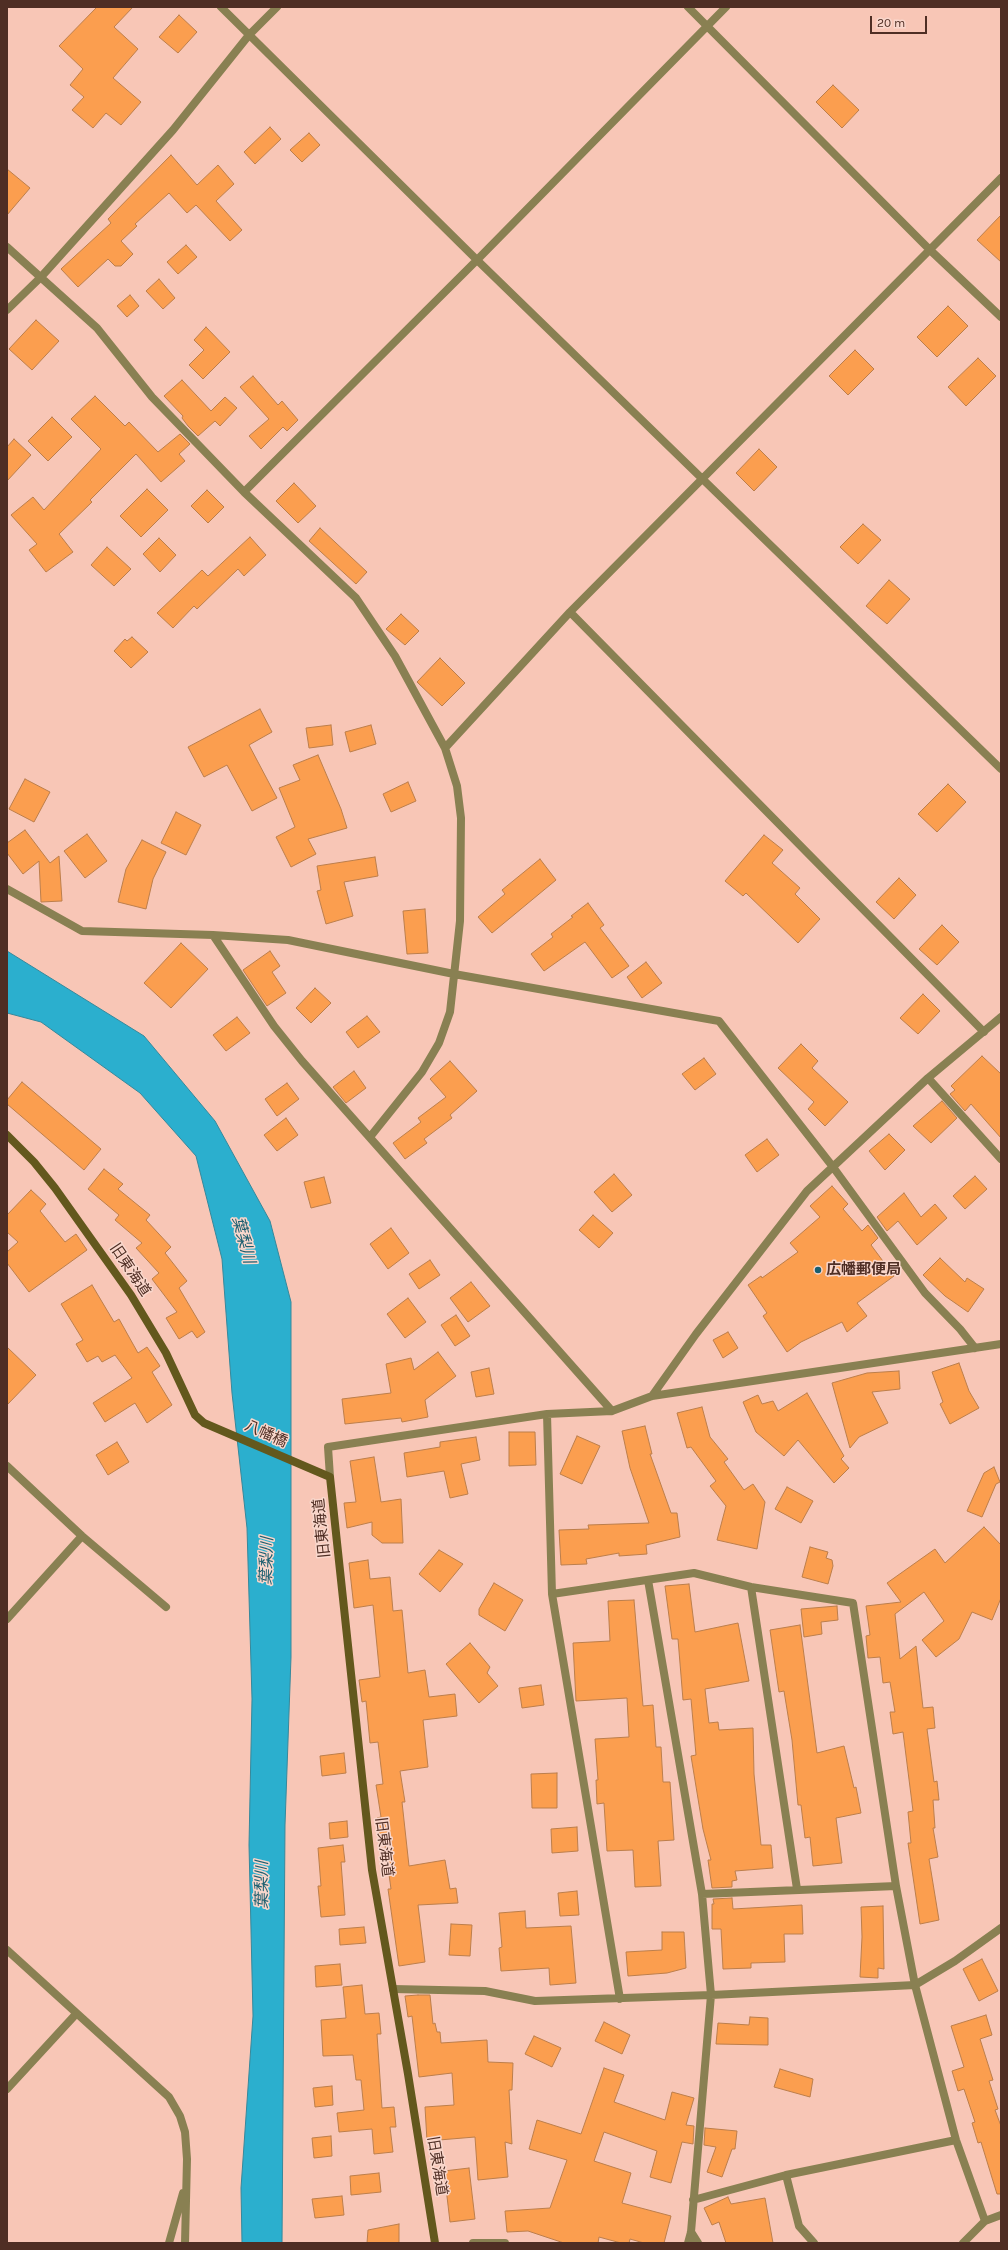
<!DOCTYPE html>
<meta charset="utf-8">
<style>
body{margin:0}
#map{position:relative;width:1008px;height:2250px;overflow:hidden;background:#f8c6b6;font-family:Karla,sans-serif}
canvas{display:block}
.frame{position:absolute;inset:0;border:8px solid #4f2e24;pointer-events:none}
.scale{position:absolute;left:870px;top:16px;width:57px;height:18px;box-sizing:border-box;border:2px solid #4f2e24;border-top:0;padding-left:5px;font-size:12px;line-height:14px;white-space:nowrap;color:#4f2e24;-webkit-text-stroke:3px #f9d7cc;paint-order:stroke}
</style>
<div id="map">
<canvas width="1008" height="2250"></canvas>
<div class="frame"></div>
<div class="scale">20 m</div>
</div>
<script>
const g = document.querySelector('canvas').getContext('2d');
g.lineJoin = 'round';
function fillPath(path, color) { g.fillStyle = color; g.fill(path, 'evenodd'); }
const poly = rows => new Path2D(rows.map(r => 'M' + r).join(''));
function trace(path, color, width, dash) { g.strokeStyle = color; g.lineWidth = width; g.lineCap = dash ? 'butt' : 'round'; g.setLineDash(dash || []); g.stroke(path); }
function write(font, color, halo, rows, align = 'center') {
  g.font = font + ' Karla,"Noto Sans JP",sans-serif'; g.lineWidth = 3; g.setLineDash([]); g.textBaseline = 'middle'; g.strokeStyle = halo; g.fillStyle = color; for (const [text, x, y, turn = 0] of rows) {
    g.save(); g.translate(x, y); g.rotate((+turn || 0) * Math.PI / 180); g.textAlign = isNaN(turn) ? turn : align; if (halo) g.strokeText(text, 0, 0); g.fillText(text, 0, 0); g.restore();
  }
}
const water = poly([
 [7,951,144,1036,215,1121,270,1221,291,1302,291,1657,285,1825,282,2243,242,2243,241,2188,253,2016,249,1845,252,1699,247,1528,232,1393,222,1259,196,1156,140,1093,41,1022,7,1013,7,951]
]);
fillPath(water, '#2bafce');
trace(water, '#36889b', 1);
const building = poly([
 [97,7,133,7,114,27,138,49,113,78,141,102,121,125,106,113,93,128,72,110,84,97,70,85,83,69,59,46,97,7],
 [179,15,197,32,178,53,159,37,179,15],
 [833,85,859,110,842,128,816,102,833,85],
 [270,127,281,139,255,164,244,152,270,127],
 [309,133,320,145,302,162,290,150,309,133],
 [171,155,197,185,218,165,234,184,216,201,242,230,230,241,196,205,187,213,169,193,135,224,137,226,121,241,133,254,121,266,115,266,108,259,78,287,61,269,111,223,108,219,171,155],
 [7,169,30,188,7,215,7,169],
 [1001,215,1001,262,977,240,1001,215],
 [186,245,197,257,178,274,167,262,186,245],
 [159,279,175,298,163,309,146,291,159,279],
 [130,295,139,306,127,317,117,306,130,295],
 [948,306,968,326,937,357,917,337,948,306],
 [36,320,59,341,32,370,9,349,36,320],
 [206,327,230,352,203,379,189,365,204,350,194,340,206,327],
 [855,350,874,369,848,395,829,376,855,350],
 [978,358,996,376,966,406,948,387,978,358],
 [253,376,278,405,282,401,298,420,287,431,283,427,261,449,249,436,269,419,240,387,253,376],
 [182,380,211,411,225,397,237,408,220,426,215,421,198,436,188,426,182,418,183,416,164,396,182,380],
 [95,396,125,426,129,422,158,452,180,434,190,444,179,454,185,461,161,482,136,454,90,500,92,502,59,534,73,552,46,572,29,550,37,544,11,515,33,497,44,510,101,449,71,419,95,396],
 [52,417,72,437,48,461,28,441,52,417],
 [14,439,31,455,7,481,7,447,14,439],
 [759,449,777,467,754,491,736,473,759,449],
 [294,483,316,506,298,523,276,501,294,483],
 [147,489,168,510,141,537,120,516,147,489],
 [207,490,224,507,208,523,191,506,207,490],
 [863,524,881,540,858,564,840,547,863,524],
 [320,528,367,572,356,584,309,541,320,528],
 [250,537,266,555,244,576,238,569,197,609,194,606,173,628,157,613,202,570,208,576,250,537],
 [159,538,176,555,160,572,143,554,159,538],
 [107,547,131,569,114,586,91,565,107,547],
 [889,580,910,599,887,624,866,606,889,580],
 [401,614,419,631,405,645,386,629,401,614],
 [132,637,148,652,131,668,114,651,125,639,127,641,132,637],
 [440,658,465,683,442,706,417,682,440,658],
 [260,709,272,732,249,745,277,798,252,811,227,765,204,777,188,747,260,709],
 [331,725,333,745,309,748,306,728,331,725],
 [371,725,376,744,350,752,345,732,371,725],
 [318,755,341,809,347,828,308,839,316,854,291,867,276,837,295,827,279,788,300,780,293,765,318,755],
 [25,779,50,792,34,822,9,809,25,779],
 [408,782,416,801,391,812,383,794,408,782],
 [948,784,966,802,937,832,918,814,948,784],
 [176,812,201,825,186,855,161,843,176,812],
 [25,830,50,863,59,856,62,901,41,902,39,861,23,874,7,853,7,843,25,830],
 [87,834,107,861,85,878,64,851,87,834],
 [764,835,783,850,772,863,800,888,795,894,820,919,798,943,746,893,743,896,725,881,764,835],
 [142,840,166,852,153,879,146,909,118,902,126,869,142,840],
 [375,857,378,876,344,882,353,916,326,924,317,891,321,890,317,866,375,857],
 [540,859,556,880,492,933,478,917,505,894,502,890,540,859],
 [899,878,916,895,894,919,876,902,899,878],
 [588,903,604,925,600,928,629,966,612,978,585,942,544,971,531,954,553,937,551,934,573,917,571,916,588,903],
 [425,909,428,953,407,954,403,911,425,909],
 [942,925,959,942,937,965,919,949,942,925],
 [181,943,208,969,171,1008,144,983,181,943],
 [270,951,280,966,272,972,286,993,267,1006,243,970,270,951],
 [646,962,662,983,642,998,627,977,646,962],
 [315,988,331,1003,311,1023,296,1008,315,988],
 [923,994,940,1011,918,1034,900,1018,923,994],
 [367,1016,380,1032,358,1048,346,1032,367,1016],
 [237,1017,250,1033,226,1051,213,1035,237,1017],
 [801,1044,818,1061,812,1068,848,1102,825,1126,808,1109,814,1102,778,1068,801,1044],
 [982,1056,1001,1074,1001,1138,971,1104,965,1111,950,1094,955,1090,951,1086,982,1056],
 [704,1058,716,1074,695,1090,682,1074,704,1058],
 [450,1061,477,1091,450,1115,452,1118,424,1139,427,1143,405,1159,393,1143,421,1122,418,1118,446,1097,430,1079,450,1061],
 [354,1071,366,1088,346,1103,333,1087,354,1071],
 [22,1082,101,1149,84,1170,7,1104,7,1100,22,1082],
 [287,1083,299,1099,277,1116,265,1099,287,1083],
 [942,1101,957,1118,931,1143,913,1126,942,1101],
 [286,1118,298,1135,277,1151,264,1135,286,1118],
 [889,1134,905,1150,885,1170,869,1151,889,1134],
 [767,1139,779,1155,757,1172,745,1155,767,1139],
 [104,1169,123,1184,118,1189,150,1215,146,1220,171,1247,165,1253,187,1281,179,1288,205,1332,197,1338,192,1331,179,1339,166,1318,177,1312,152,1279,159,1273,136,1248,142,1243,115,1220,119,1215,88,1189,104,1169],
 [614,1174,632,1195,612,1212,594,1192,614,1174],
 [975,1176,987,1189,965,1209,953,1196,975,1176],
 [324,1177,331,1203,311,1208,304,1182,324,1177],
 [832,1186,848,1204,843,1209,862,1231,868,1225,878,1238,871,1245,894,1276,857,1303,867,1316,847,1332,842,1322,801,1342,787,1352,763,1316,767,1313,748,1285,761,1276,762,1278,798,1252,790,1243,820,1217,810,1206,832,1186],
 [31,1190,46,1204,40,1211,65,1242,76,1234,87,1250,29,1292,7,1263,7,1252,18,1242,7,1232,7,1215,31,1190],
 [904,1193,921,1217,935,1204,947,1218,917,1245,898,1221,887,1231,877,1217,904,1193],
 [593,1215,613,1233,599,1248,579,1230,593,1215],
 [391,1228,409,1253,388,1269,370,1244,391,1228],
 [940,1258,965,1282,967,1278,984,1289,968,1312,945,1296,923,1275,940,1258],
 [430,1260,440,1275,419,1289,409,1274,430,1260],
 [471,1282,490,1306,468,1322,450,1298,471,1282],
 [92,1285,114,1322,119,1319,138,1353,147,1347,160,1366,152,1372,172,1405,147,1423,135,1403,105,1422,93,1403,132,1378,115,1355,102,1362,98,1356,87,1362,76,1344,83,1340,61,1304,92,1285],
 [408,1298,426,1322,405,1338,387,1314,408,1298],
 [456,1315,470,1336,455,1346,441,1325,456,1315],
 [728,1332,738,1348,723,1358,713,1340,728,1332],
 [7,1347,36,1375,7,1405,7,1347],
 [438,1352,456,1376,425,1400,428,1417,402,1422,401,1418,345,1424,342,1399,391,1393,386,1364,411,1358,414,1370,438,1352],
 [959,1363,969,1391,979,1408,950,1424,940,1404,943,1402,932,1372,959,1363],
 [489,1368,494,1394,476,1397,471,1372,489,1368],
 [899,1371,900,1389,872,1392,888,1423,859,1437,850,1448,832,1383,867,1373,899,1371],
 [807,1393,844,1456,841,1459,849,1468,834,1483,798,1440,784,1456,756,1432,743,1402,758,1395,762,1404,773,1401,778,1411,807,1393],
 [702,1407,710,1437,728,1459,724,1462,744,1490,753,1484,765,1502,757,1549,717,1540,726,1506,710,1486,716,1481,691,1447,687,1448,677,1413,702,1407],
 [645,1426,652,1454,650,1454,671,1513,677,1513,680,1537,646,1545,647,1554,619,1556,619,1553,586,1559,587,1564,561,1565,559,1530,589,1529,588,1525,649,1523,630,1468,622,1431,645,1426],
 [509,1432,535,1432,536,1465,509,1466,509,1432],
 [577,1436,600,1446,582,1484,560,1474,577,1436],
 [476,1437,480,1460,461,1464,468,1494,450,1498,444,1471,407,1477,404,1453,440,1447,440,1442,476,1437],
 [117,1442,129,1462,108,1475,96,1455,117,1442],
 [374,1457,381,1502,401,1499,403,1543,382,1543,372,1535,372,1522,347,1528,344,1503,356,1502,350,1461,374,1457],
 [994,1467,1000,1482,996,1484,982,1517,967,1511,984,1473,994,1467],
 [787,1487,813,1501,801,1523,775,1509,787,1487],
 [984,1527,1001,1545,1001,1598,992,1620,972,1612,959,1639,936,1657,922,1640,944,1621,924,1592,895,1614,900,1659,916,1646,923,1708,933,1707,935,1728,927,1729,934,1782,937,1781,939,1800,933,1800,935,1828,933,1828,938,1857,929,1859,939,1920,920,1924,908,1843,911,1843,908,1812,913,1811,903,1732,893,1734,890,1712,895,1712,890,1682,883,1683,880,1657,868,1658,866,1636,870,1635,866,1606,901,1602,887,1583,935,1549,945,1563,984,1527],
 [810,1547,828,1552,826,1558,832,1560,833,1566,828,1584,802,1577,810,1547],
 [439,1550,463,1564,440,1592,419,1574,439,1550],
 [368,1560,370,1579,390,1577,393,1611,402,1610,408,1673,425,1670,429,1697,455,1694,457,1716,423,1720,428,1767,400,1771,405,1802,402,1802,409,1866,445,1860,450,1889,456,1888,458,1903,418,1905,425,1962,399,1966,388,1889,391,1889,384,1838,380,1839,377,1818,381,1817,376,1785,383,1784,378,1742,370,1743,366,1701,362,1702,359,1680,380,1677,373,1605,354,1608,349,1563,368,1560],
 [494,1583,523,1600,505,1631,479,1615,479,1609,494,1583],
 [689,1584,695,1632,738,1623,749,1681,705,1689,709,1723,718,1722,719,1730,753,1728,754,1774,761,1845,771,1845,773,1868,735,1871,737,1880,732,1881,732,1887,712,1888,708,1860,711,1860,703,1829,691,1756,696,1755,691,1699,683,1700,678,1639,672,1639,665,1586,689,1584],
 [634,1600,643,1706,653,1705,656,1747,661,1747,663,1782,670,1782,674,1840,658,1841,661,1886,635,1887,633,1850,607,1851,604,1803,597,1804,596,1780,598,1780,595,1739,629,1737,627,1698,576,1701,573,1643,610,1641,608,1601,634,1600],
 [837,1606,838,1620,821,1622,822,1634,804,1637,801,1609,837,1606],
 [800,1625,817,1753,844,1746,854,1788,856,1787,861,1813,836,1818,842,1863,813,1866,810,1837,805,1838,801,1805,798,1805,792,1740,784,1691,779,1692,770,1630,800,1625],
 [470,1643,490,1667,487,1673,498,1686,479,1703,446,1664,470,1643],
 [541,1685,544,1705,522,1708,519,1688,541,1685],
 [344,1753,346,1773,322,1776,320,1756,344,1753],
 [557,1773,557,1808,532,1808,531,1774,557,1773],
 [347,1821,348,1837,330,1839,329,1823,347,1821],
 [577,1827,578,1851,552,1853,551,1829,577,1827],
 [343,1845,345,1862,341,1862,345,1915,321,1917,318,1886,321,1886,318,1848,343,1845],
 [577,1891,579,1915,560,1916,558,1893,577,1891],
 [732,1898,733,1909,802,1905,803,1934,784,1934,785,1962,751,1963,751,1968,723,1969,721,1929,712,1929,712,1904,714,1904,713,1899,732,1898],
 [883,1906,884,1969,878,1968,878,1978,860,1977,862,1937,861,1907,883,1906],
 [525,1911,526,1928,571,1926,576,1983,550,1985,549,1968,501,1971,499,1948,502,1947,499,1913,525,1911],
 [451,1924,472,1925,470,1956,449,1955,451,1924],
 [364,1927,366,1943,340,1945,339,1929,364,1927],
 [662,1932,684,1932,686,1968,667,1973,628,1976,626,1952,662,1950,662,1932],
 [982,1959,998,1991,979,2001,963,1969,982,1959],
 [340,1964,342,1985,316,1987,315,1966,340,1964],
 [362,1985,365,2014,379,2013,381,2034,377,2034,382,2108,394,2107,396,2127,390,2127,393,2152,374,2154,372,2129,339,2132,337,2113,364,2110,361,2080,356,2080,353,2055,323,2056,321,2020,346,2018,343,1987,362,1985],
 [418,1995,430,1995,433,2024,435,2023,437,2032,440,2032,441,2043,487,2040,488,2062,513,2063,512,2090,509,2090,512,2144,505,2142,508,2177,478,2180,475,2137,427,2141,425,2107,454,2105,452,2073,419,2077,412,2016,408,2017,405,1996,418,1995],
 [986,2015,992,2035,980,2039,993,2080,989,2081,998,2109,995,2110,1001,2126,1001,2194,997,2194,981,2142,978,2143,972,2123,975,2122,964,2089,958,2091,952,2071,964,2067,951,2026,986,2015],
 [750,2017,768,2018,768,2045,716,2044,718,2023,749,2025,750,2017],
 [604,2022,630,2035,622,2054,595,2041,604,2022],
 [534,2036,561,2048,552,2067,525,2054,534,2036],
 [604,2068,624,2075,614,2102,665,2120,672,2092,694,2098,686,2125,694,2126,693,2144,682,2142,671,2183,650,2177,657,2151,604,2132,594,2161,631,2173,622,2203,671,2216,664,2243,644,2243,630,2239,629,2243,621,2243,599,2237,598,2243,564,2243,528,2231,507,2232,505,2211,550,2208,567,2160,529,2149,537,2120,581,2134,604,2068],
 [780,2069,813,2079,810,2097,774,2087,780,2069],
 [332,2086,333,2105,315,2107,313,2088,332,2086],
 [705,2128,737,2131,735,2149,732,2149,722,2177,707,2172,716,2147,704,2145,705,2128],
 [331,2136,332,2156,314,2158,312,2138,331,2136],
 [469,2168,475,2219,450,2222,444,2171,469,2168],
 [379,2173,381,2192,351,2195,350,2176,379,2173],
 [342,2196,344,2215,315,2218,312,2199,342,2196],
 [728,2197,731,2204,765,2198,773,2243,726,2243,719,2222,712,2225,704,2208,728,2197],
 [399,2224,399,2243,367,2243,368,2230,399,2224]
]);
fillPath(building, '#fb9e4f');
trace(building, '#bc7e4b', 1);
trace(poly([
 [221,7,477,260,1001,769],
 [688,7,929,249,1001,317],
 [7,247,97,328,152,397,244,492,356,598,395,656,445,748,457,786,461,818,460,921,450,1012,439,1043,422,1072,370,1137],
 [7,310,41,277,173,130,249,35,277,7],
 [244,492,477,260,726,7],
 [570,612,984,1032],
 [445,748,570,612,1001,178],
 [7,889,82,931,213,935,274,1026,302,1061,612,1411],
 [213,935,288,940,454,974,719,1021,833,1167,925,1293,960,1329,975,1348],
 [928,1078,1001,1159],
 [652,1396,696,1334,807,1191,928,1078,1001,1017],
 [547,1414,552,1594,620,1999],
 [7,1466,82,1536,166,1607],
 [330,1477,328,1447,547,1414,612,1411,652,1396,1001,1344],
 [648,1580,702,1894,711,1995,691,2232,688,2243],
 [751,1587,797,1889],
 [552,1594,694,1573,751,1587,853,1603,896,1886,915,1985,956,2140,985,2221],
 [7,1619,82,1536],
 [702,1894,896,1886],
 [7,1950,169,2097,180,2116,185,2132,187,2159,185,2243],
 [393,1989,485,1991,535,2001,711,1995,915,1985,955,1961,1001,1928],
 [7,2089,76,2014],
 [786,2175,799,2226,814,2243],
 [693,2200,786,2175,956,2140],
 [691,2232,698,2243],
 [169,2243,183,2193],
 [473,2243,505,2243],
 [963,2243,985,2221,1001,2215]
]), '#898052', 8);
trace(poly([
 [7,1135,34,1162,55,1188,131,1295,166,1353,195,1415,204,1423,330,1477,372,1870,408,2074,435,2243]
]), '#63581d', 8);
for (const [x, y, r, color] of [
 [818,1270,4,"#195f70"]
]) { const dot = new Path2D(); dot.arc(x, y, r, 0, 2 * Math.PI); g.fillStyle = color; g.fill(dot); trace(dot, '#f9d7cc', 1.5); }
write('15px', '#4f2e24', '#f9d7cc', [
 ["旧東海道",130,1270,56],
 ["八幡橋",266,1434,24],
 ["旧東海道",322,1528,-96],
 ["旧東海道",384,1847,83],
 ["旧東海道",437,2166,81]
]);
write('bold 15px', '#4f2e24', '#f9d7cc', [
 ["広幡郵便局",826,1270]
], 'left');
write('italic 16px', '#1d5f70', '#f9d7cc', [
 ["葉梨川",243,1240,75],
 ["葉梨川",267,1561,-88],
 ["葉梨川",262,1885,-90]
]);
</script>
